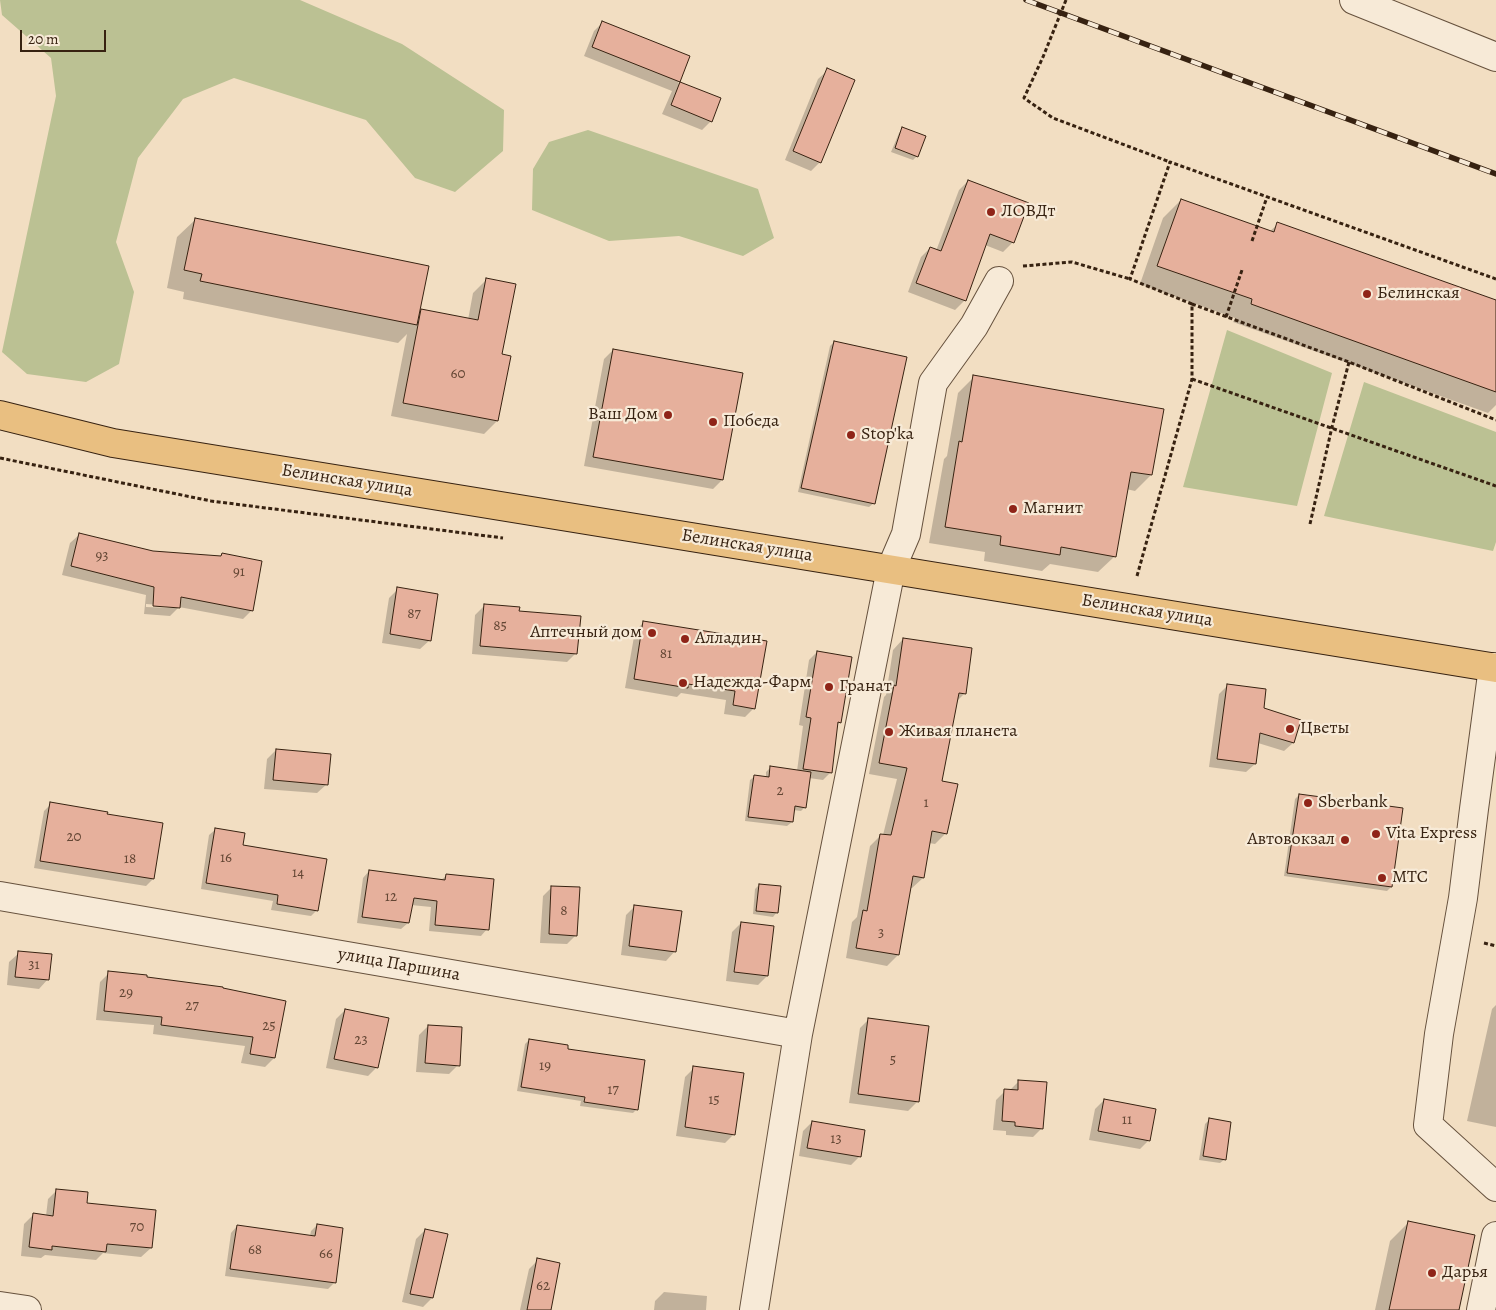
<!DOCTYPE html>
<meta charset="utf-8">
<style>
body{margin:0}
#map{position:relative;width:1496px;height:1310px;overflow:hidden;background:#f2dec2;font-family:Alegreya,serif}
canvas{display:block}
.scale{position:absolute;left:20px;top:30px;width:86px;height:22px;box-sizing:border-box;border:2px solid #372211;border-top:0;padding-left:6px;font-size:15px;line-height:18px;white-space:nowrap;color:#372211;-webkit-text-stroke:4px #f7ead7;paint-order:stroke}
</style>
<div id="map">
<canvas width="1496" height="1310"></canvas>
<div class="scale">20 m</div>
</div>
<script>
const g = document.querySelector('canvas').getContext('2d');
g.lineJoin = 'round';
function fillPath(path, color) { g.fillStyle = color; g.fill(path, 'evenodd'); }
const poly = rows => new Path2D(rows.map(r => 'M' + r).join(''));
function trace(path, color, width, dash) { g.strokeStyle = color; g.lineWidth = width; g.lineCap = dash ? 'butt' : 'round'; g.setLineDash(dash || []); g.stroke(path); }
function write(font, color, halo, rows, align = 'center') {
  g.font = font + ' Alegreya,serif'; g.lineWidth = 4.5; g.setLineDash([]); g.textBaseline = 'middle'; g.strokeStyle = halo; g.fillStyle = color; for (const [text, x, y, turn = 0] of rows) {
    g.save(); g.translate(x, y); g.rotate((+turn || 0) * Math.PI / 180); g.textAlign = isNaN(turn) ? turn : align; if (halo) g.strokeText(text, 0, 0); g.fillText(text, 0, 0); g.restore();
  }
}
fillPath(poly([
 [0,0,300,0,402,44,504,110,503,151,455,192,415,178,366,120,234,78,183,99,138,158,116,242,134,292,119,364,86,382,27,374,2,352,56,96,51,58,2,15],
 [588,130,758,189,774,238,743,256,679,236,609,241,532,210,533,169,549,142],
 [1227,330,1332,373,1297,506,1183,487],
 [1364,382,1496,432,1496,542,1493,551,1324,516]
]), '#bbc193');
fillPath(poly([
 [603,22,689,57,678,83,720,99,711,121,702,130,662,114,672,91,584,56,594,31],
 [828,70,820,162,811,171,785,160,818,79],
 [903,129,917,156,913,160,891,152,899,133],
 [968,181,1027,204,1012,243,1003,252,985,245,964,301,955,310,908,292,921,257,930,248,936,251,959,190],
 [1181,200,1269,232,1278,224,1496,302,1496,405,1488,413,1233,322,1235,318,1140,284,1163,218],
 [196,219,418,315,422,311,468,320,473,293,486,280,500,355,497,421,484,434,391,416,407,334,398,343,183,299,184,292,167,288,177,237],
 [834,342,874,503,869,507,798,492,830,346],
 [613,350,741,374,722,480,713,489,584,466,604,359],
 [974,377,1151,475,1135,491,1126,489,1115,556,1098,572,1050,564,1042,571,984,561,985,552,929,543,944,459,947,456,958,393],
 [80,534,153,553,219,557,222,555,252,610,243,619,179,607,170,616,144,614,146,595,62,575,70,543],
 [146,604,172,606,172,608,146,607],
 [398,589,430,640,420,649,382,643,389,598],
 [484,606,576,653,567,662,472,654,475,615],
 [644,622,765,642,754,708,745,717,724,714,726,700,681,693,677,697,625,688,635,631],
 [903,639,964,694,956,702,940,782,946,833,935,844,929,843,923,878,912,888,910,888,898,955,887,966,846,958,852,922,857,917,870,846,881,835,883,835,897,779,869,774,884,697,886,695,893,650],
 [817,652,840,722,837,725,831,772,823,780,809,778,805,807,801,811,793,810,792,822,787,826,745,821,750,780,755,776,766,778,766,772,771,767,797,771,803,726,799,725,809,660],
 [1228,685,1262,709,1300,721,1293,743,1284,751,1258,743,1255,764,1246,772,1209,767,1219,694],
 [276,750,327,784,317,793,264,789,267,759],
 [1299,795,1402,809,1391,887,1387,891,1284,876,1295,799],
 [51,804,153,879,146,886,34,868,44,811],
 [216,829,242,846,317,910,311,916,271,910,273,901,201,889,209,835],
 [369,871,441,880,446,876,487,929,481,936,429,931,431,907,411,905,408,923,401,929,357,923,363,878],
 [759,885,777,912,773,917,753,914,755,889],
 [552,887,576,935,567,944,540,943,543,896],
 [635,906,675,951,666,961,621,955,626,915],
 [741,923,767,976,758,985,726,981,732,932],
 [19,953,48,979,39,989,7,985,9,962],
 [109,973,285,1002,274,1058,265,1067,241,1063,245,1046,153,1034,154,1025,96,1020,100,982],
 [1496,1005,1496,1127,1467,1121,1492,1009],
 [345,1010,377,1067,368,1076,326,1068,336,1019],
 [869,1019,917,1102,908,1111,849,1103,860,1028],
 [428,1026,458,1065,449,1074,416,1072,419,1035],
 [529,1040,566,1050,637,1109,633,1113,580,1106,581,1101,517,1091,525,1044],
 [694,1068,734,1134,725,1143,676,1136,685,1077],
 [1019,1081,1042,1128,1033,1137,1006,1135,1006,1131,993,1130,996,1100,1005,1091,1010,1090],
 [1104,1100,1149,1140,1140,1149,1089,1140,1095,1109],
 [1209,1120,1225,1159,1220,1163,1199,1160,1205,1124],
 [812,1122,860,1156,851,1165,799,1156,803,1131],
 [57,1190,85,1204,151,1248,141,1257,103,1253,96,1260,45,1255,41,1258,21,1256,24,1224,34,1214,46,1216,48,1199],
 [1408,1223,1458,1310,1375,1310,1390,1241],
 [317,1225,342,1229,334,1283,328,1289,225,1276,231,1233,237,1226,310,1236,311,1231],
 [425,1230,432,1298,423,1307,402,1302,416,1239],
 [538,1260,549,1310,520,1310,529,1269],
 [664,1292,707,1296,706,1310,654,1310,655,1301]
]), '#0003');
const building = poly([
 [602,21,690,56,680,82,592,47,602,21],
 [827,68,855,80,821,163,793,151,827,68],
 [680,82,721,98,712,122,671,105,680,82],
 [902,127,926,136,918,157,895,148,902,127],
 [968,180,1029,203,1014,243,990,234,966,301,916,283,930,247,941,251,968,180],
 [1181,199,1274,232,1277,222,1496,300,1496,392,1251,304,1252,299,1157,266,1181,199],
 [195,218,429,266,417,325,200,281,202,274,184,270,195,218],
 [486,278,516,284,502,354,511,356,498,421,403,403,421,309,478,320,486,278],
 [834,341,907,357,875,504,801,488,834,341],
 [613,349,743,373,723,480,593,457,613,349],
 [973,375,1164,409,1152,475,1131,472,1116,557,1061,547,1060,555,1000,545,1001,536,945,527,959,441,962,442,973,375],
 [79,533,153,551,221,556,222,553,262,561,253,611,181,597,180,608,153,606,154,587,71,566,79,533],
 [397,587,438,594,431,641,390,634,397,587],
 [484,604,520,607,519,611,581,616,577,654,480,646,484,604],
 [643,621,767,641,755,709,733,705,735,691,688,684,688,688,634,679,643,621],
 [903,638,972,648,966,694,959,693,942,781,958,784,947,834,932,831,924,878,913,876,899,955,856,948,863,910,867,911,880,834,891,835,907,768,879,763,894,685,896,686,903,638],
 [817,651,852,657,841,723,838,722,832,773,803,769,811,718,806,717,817,651],
 [1227,684,1266,689,1264,708,1301,720,1294,743,1260,733,1256,764,1217,759,1227,684],
 [276,749,331,754,328,785,273,780,276,749],
 [770,766,811,772,806,808,795,806,793,822,748,817,754,775,769,777,770,766],
 [1299,794,1403,808,1392,887,1287,873,1299,794],
 [50,802,108,812,107,814,163,823,154,879,40,861,50,802],
 [215,828,245,833,243,845,327,859,318,911,277,904,278,895,206,883,215,828],
 [369,870,445,880,446,874,494,879,489,930,435,925,437,901,414,898,409,923,362,917,369,870],
 [759,884,781,886,778,913,756,911,759,884],
 [551,886,580,887,577,936,549,934,551,886],
 [634,905,682,911,676,952,629,946,634,905],
 [741,922,774,926,768,976,734,972,741,922],
 [18,951,52,954,49,980,15,977,18,951],
 [108,971,147,975,147,977,223,987,223,988,286,1001,275,1058,250,1054,253,1037,161,1025,162,1017,104,1011,108,971],
 [345,1009,389,1018,378,1068,334,1059,345,1009],
 [868,1018,929,1026,919,1102,858,1094,868,1018],
 [428,1025,462,1027,460,1066,425,1063,428,1025],
 [529,1039,568,1045,568,1049,645,1060,638,1110,584,1102,585,1097,521,1087,529,1039],
 [693,1066,744,1073,735,1135,685,1127,693,1066],
 [1018,1080,1047,1082,1043,1129,1015,1126,1015,1122,1002,1121,1004,1089,1018,1090,1018,1080],
 [1104,1099,1156,1109,1150,1141,1098,1131,1104,1099],
 [1209,1118,1231,1122,1226,1160,1203,1156,1209,1118],
 [812,1121,865,1130,861,1157,807,1148,812,1121],
 [56,1189,88,1192,87,1203,156,1210,152,1248,107,1244,106,1252,52,1246,52,1250,29,1247,33,1213,53,1216,56,1189],
 [1408,1221,1475,1235,1459,1310,1389,1310,1408,1221],
 [317,1224,343,1228,336,1283,230,1269,237,1225,315,1236,317,1224],
 [425,1229,448,1234,433,1298,410,1294,425,1229],
 [537,1258,560,1263,551,1310,527,1310,537,1258]
]);
fillPath(building, '#e6b09c');
trace(building, '#372211', 1);
const minor = poly([
 [1354,0,1496,57],
 [1493,667,1474,809,1463,898,1439,1034,1428,1125,1496,1187],
 [0,896,798,1034],
 [0,1306,27,1310],
 [754,1310,798,1034,891,569,906,534,933,383,974,326,999,281],
 [1481,1310,1496,1236]
]);
const major = poly([
 [0,415,113,443,1496,668]
]);
trace(minor, '#66513d', 30);
trace(major, '#372211', 30);
trace(poly([
 [1066,0,1043,57,1024,98,1053,118,1170,162],
 [1252,241,1267,197],
 [1023,266,1072,262,1130,279],
 [1192,304,1130,279,1170,162,1496,279],
 [1226,317,1242,270],
 [1192,379,1496,486],
 [0,458,211,501,503,538],
 [1310,524,1332,427,1349,362],
 [1137,576,1192,379,1192,304,1349,362,1496,420],
 [1484,943,1496,946]
]), '#372211', 3, [4, 2.5]);
trace(minor, '#f7ead7', 28);
trace(major, '#e9bf81', 28);
const rail = poly([
 [1026,0,1496,174]
]);
trace(rail, '#372211', 5.5);
trace(rail, '#f7ead7', 4, [11]);
for (const [x, y, r, color] of [
 [991,212,5,"#8f2418"],
 [1367,294,5,"#8f2418"],
 [668,415,5,"#8f2418"],
 [713,422,5,"#8f2418"],
 [851,435,5,"#8f2418"],
 [1013,509,5,"#8f2418"],
 [652,633,5,"#8f2418"],
 [685,639,5,"#8f2418"],
 [683,683,5,"#8f2418"],
 [829,687,5,"#8f2418"],
 [1290,729,5,"#8f2418"],
 [889,732,5,"#8f2418"],
 [1308,803,5,"#8f2418"],
 [1376,834,5,"#8f2418"],
 [1345,840,5,"#8f2418"],
 [1382,878,5,"#8f2418"],
 [1432,1273,5,"#8f2418"]
]) { const dot = new Path2D(); dot.arc(x, y, r, 0, 2 * Math.PI); g.fillStyle = color; g.fill(dot); trace(dot, '#f7ead7', 2); }
write('15px', '#634634', null, [
 ["60",458,374],
 ["93",102,556],
 ["91",239,572],
 ["87",414,614],
 ["85",500,626],
 ["81",666,654],
 ["2",780,791],
 ["1",926,803],
 ["20",74,837],
 ["16",226,858],
 ["18",130,859],
 ["14",298,873],
 ["12",391,897],
 ["8",564,911],
 ["3",881,933],
 ["31",34,965],
 ["29",126,993],
 ["27",192,1006],
 ["25",269,1026],
 ["23",361,1040],
 ["5",893,1060],
 ["19",545,1066],
 ["17",613,1090],
 ["15",714,1100],
 ["11",1127,1120],
 ["13",836,1139],
 ["70",137,1227],
 ["68",255,1250],
 ["66",326,1254],
 ["62",543,1286]
]);
write('18px', '#372211', '#f7ead7', [
 ["ЛОВДт",1001,212],
 ["Белинская",1377,294],
 ["Ваш Дом",658,415,"right"],
 ["Победа",723,422],
 ["Stop'ka",861,435],
 ["Магнит",1023,509],
 ["Аптечный дом",642,633,"right"],
 ["Алладин",695,639],
 ["Надежда-Фарм",693,683],
 ["Гранат",839,687],
 ["Цветы",1300,729],
 ["Живая планета",899,732],
 ["Sberbank",1318,803],
 ["Vita Express",1386,834],
 ["Автовокзал",1335,840,"right"],
 ["МТС",1392,878],
 ["Дарья",1442,1273]
], 'left');
write('18px', '#372211', '#f7ead7', [
 ["Белинская улица",347,481,9],
 ["Белинская улица",747,546,9],
 ["Белинская улица",1147,611,9],
 ["улица Паршина",399,965,10]
]);
</script>
